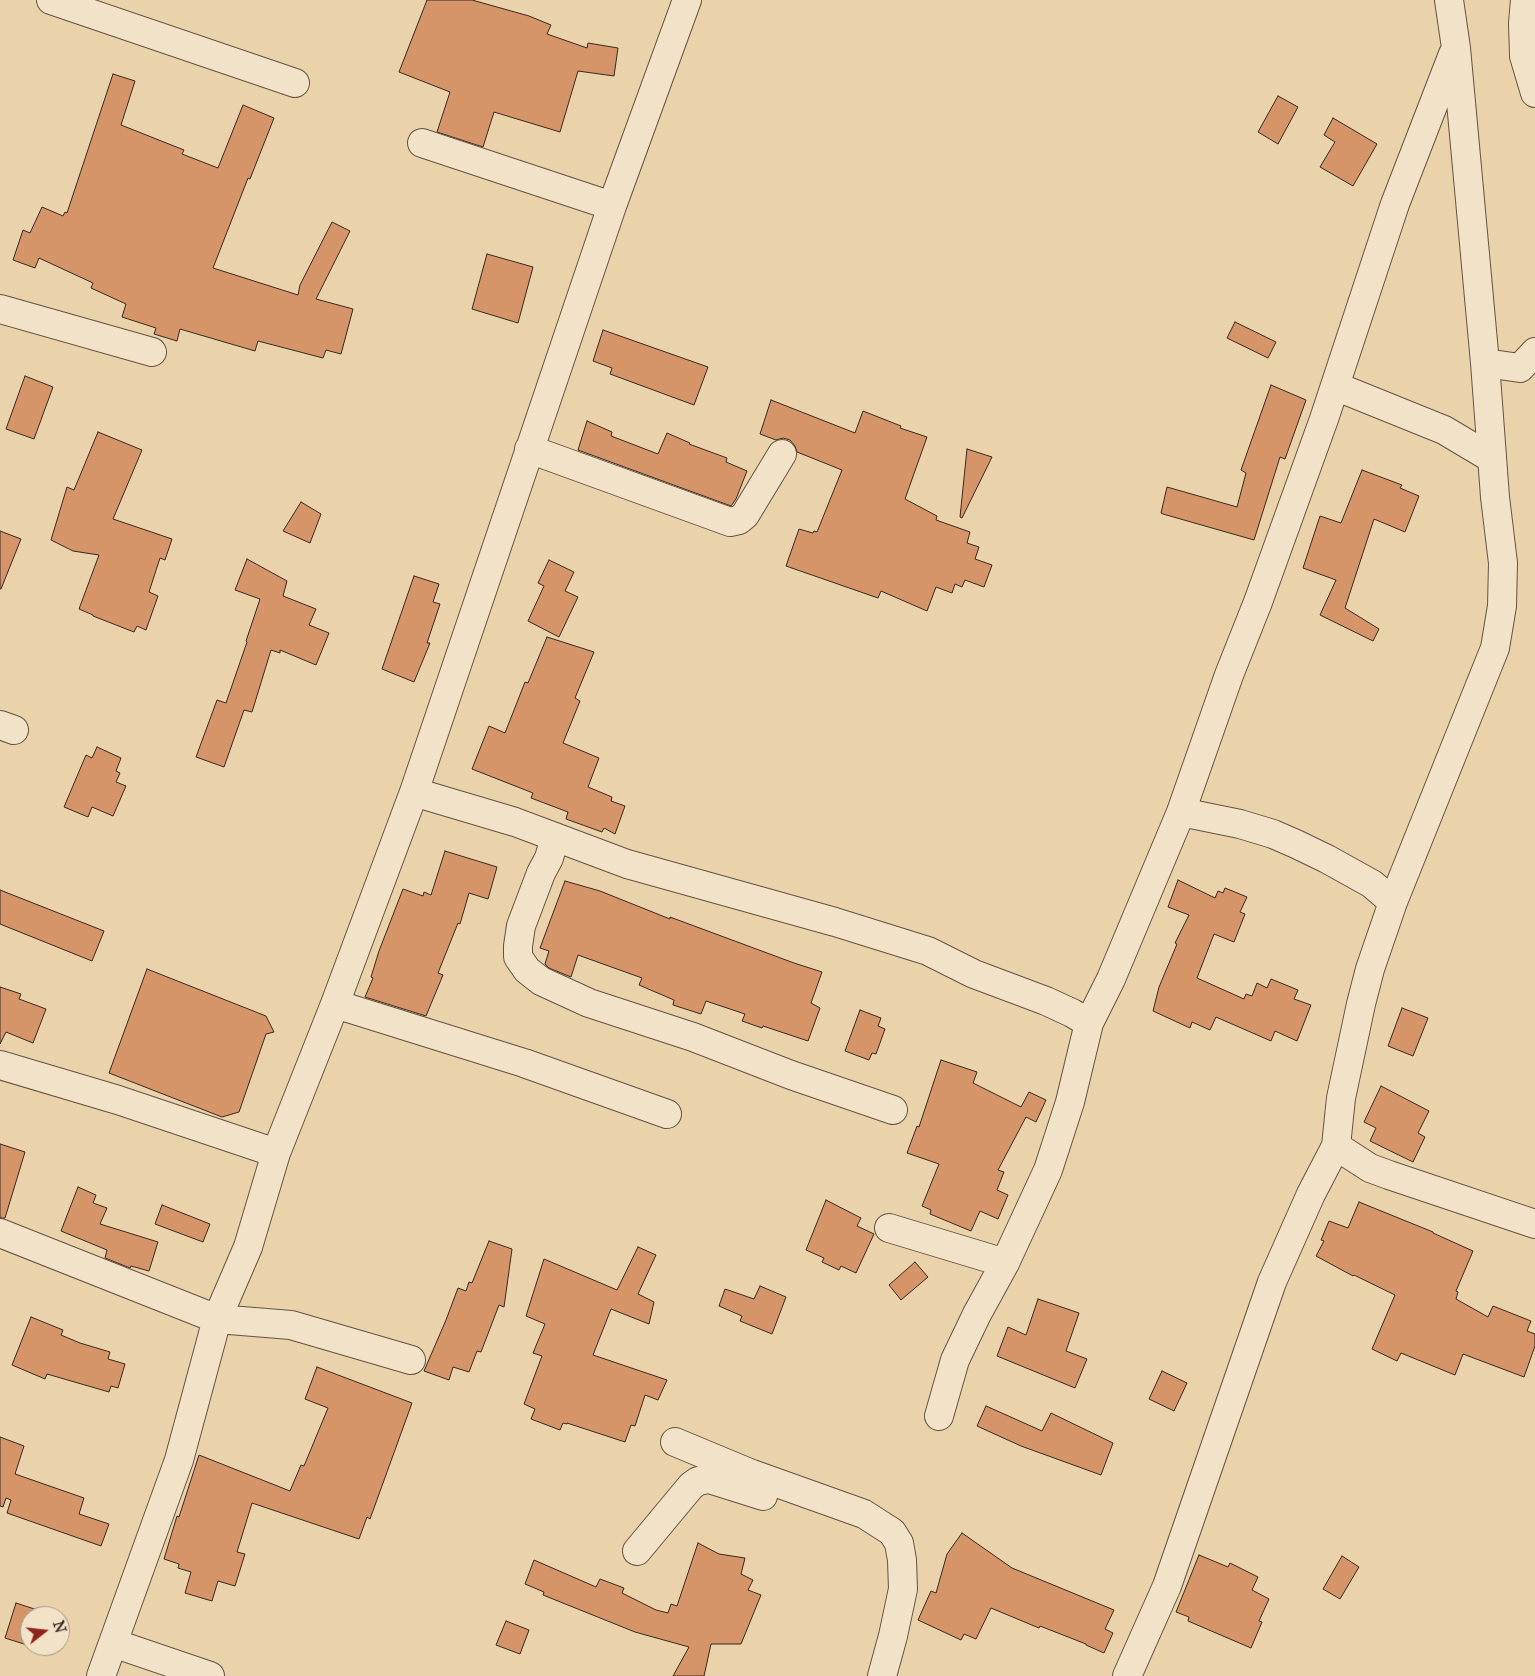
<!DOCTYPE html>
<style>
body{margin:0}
#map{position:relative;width:1535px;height:1676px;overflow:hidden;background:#ead3aa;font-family:"IM FELL Great Primer",serif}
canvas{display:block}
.north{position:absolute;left:20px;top:1606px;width:50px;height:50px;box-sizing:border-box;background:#f1e2c8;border:1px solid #a79885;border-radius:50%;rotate:74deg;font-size:14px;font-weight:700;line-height:20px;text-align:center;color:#392820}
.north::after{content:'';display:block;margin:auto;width:18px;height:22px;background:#8f2418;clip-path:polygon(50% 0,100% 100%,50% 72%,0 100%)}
</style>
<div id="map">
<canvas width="1535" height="1676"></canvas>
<div class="north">N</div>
</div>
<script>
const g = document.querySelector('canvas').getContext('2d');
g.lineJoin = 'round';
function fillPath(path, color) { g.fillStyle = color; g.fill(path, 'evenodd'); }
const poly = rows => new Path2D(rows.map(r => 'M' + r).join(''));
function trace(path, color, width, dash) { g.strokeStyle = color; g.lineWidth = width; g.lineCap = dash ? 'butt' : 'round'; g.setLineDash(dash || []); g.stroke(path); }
const building = poly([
 [427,0,472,0,529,16,551,25,547,34,587,48,588,43,618,48,614,76,578,71,560,132,494,112,483,147,437,132,450,92,399,72,427,0],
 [113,74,135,81,121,125,184,150,182,154,218,168,243,105,274,118,250,179,248,178,213,268,298,295,300,285,332,222,350,231,316,299,353,309,341,354,326,350,323,358,258,341,255,351,180,329,177,341,154,334,156,328,122,317,126,304,91,288,93,283,39,258,35,268,13,260,23,230,30,233,42,207,63,216,65,212,67,213,113,74],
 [1278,96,1298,107,1278,144,1258,132,1278,96],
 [1333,118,1377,144,1353,186,1320,167,1335,142,1324,135,1333,118],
 [487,254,533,267,518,323,472,309,487,254],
 [1235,322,1276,342,1268,358,1227,338,1235,322],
 [603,330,708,367,694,405,610,374,612,368,593,361,603,330],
 [25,376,53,387,34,439,6,429,25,376],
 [1271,385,1306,400,1285,459,1280,457,1254,540,1163,514,1161,513,1167,487,1237,507,1246,473,1241,470,1271,385],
 [771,400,855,433,863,411,901,426,900,428,927,437,905,499,937,516,936,520,970,532,967,543,979,547,975,559,992,565,984,587,965,580,962,587,955,584,952,593,936,587,927,611,881,591,878,598,786,566,799,529,813,533,814,531,817,532,842,470,797,452,795,446,790,440,783,438,776,440,760,434,771,400],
 [587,421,612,432,611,436,658,454,667,433,690,443,689,444,727,458,726,462,747,471,736,499,731,506,578,450,587,421],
 [98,432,142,450,113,519,172,539,165,560,160,558,149,592,158,596,146,630,137,626,134,632,93,616,93,615,79,609,99,555,73,551,51,540,67,487,74,490,98,432],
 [967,449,992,457,962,518,960,517,967,449],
 [1362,470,1402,485,1400,488,1419,496,1405,532,1374,519,1345,608,1379,629,1373,641,1320,615,1336,580,1303,568,1320,516,1341,523,1362,470],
 [301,502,321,514,310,543,283,531,301,502],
 [0,531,21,539,1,589,0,589,0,531],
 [247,559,287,581,283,596,316,609,309,625,329,633,316,665,280,650,280,653,271,650,252,712,244,710,224,767,196,757,217,700,226,703,247,642,246,641,260,599,235,590,247,559],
 [549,560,574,572,565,591,578,597,559,637,528,621,544,586,538,583,549,560],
 [414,576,439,584,433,602,440,604,427,643,430,643,414,682,382,669,414,576],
 [547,637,594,652,575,698,580,701,563,743,599,758,588,787,612,797,611,801,625,806,615,834,604,828,602,832,566,819,568,812,531,798,533,793,472,769,489,726,505,733,525,682,528,683,547,637],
 [97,747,121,758,116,771,120,773,116,782,126,786,113,816,92,807,88,817,64,807,86,755,92,758,97,747],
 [445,851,497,867,488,899,469,893,460,924,458,923,438,973,443,975,426,1016,365,997,373,978,371,977,379,951,403,889,423,896,424,892,431,895,445,851],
 [1178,880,1215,898,1218,891,1223,893,1225,888,1247,897,1240,912,1245,914,1234,942,1214,934,1197,978,1244,999,1246,994,1252,996,1257,983,1267,988,1271,979,1298,990,1294,999,1311,1005,1297,1041,1275,1031,1271,1041,1216,1017,1210,1030,1192,1022,1190,1028,1153,1011,1159,987,1177,944,1175,943,1189,915,1168,907,1178,880],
 [565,881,600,891,670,919,670,917,794,963,822,972,811,1003,820,1008,808,1041,763,1026,762,1028,742,1021,745,1014,706,1001,701,1014,673,1005,674,1000,639,985,642,978,578,955,571,977,549,968,545,964,549,951,540,948,565,881],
 [0,890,104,931,92,961,0,924,0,890],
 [147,969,266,1016,274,1032,266,1034,239,1112,222,1117,109,1073,147,969],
 [0,987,21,994,19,999,46,1009,33,1043,6,1032,0,1044,0,987],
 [1402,1008,1428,1018,1413,1056,1388,1046,1402,1008],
 [860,1010,881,1018,878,1026,885,1029,876,1054,872,1053,869,1060,845,1051,860,1010],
 [941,1060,977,1072,973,1083,1021,1107,1029,1092,1046,1100,1036,1122,1026,1117,998,1170,1004,1172,997,1190,1008,1195,998,1219,980,1211,971,1231,930,1214,931,1210,922,1206,939,1164,907,1153,917,1126,919,1127,941,1060],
 [1381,1086,1429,1111,1418,1133,1425,1137,1413,1162,1370,1141,1376,1128,1364,1122,1381,1086],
 [0,1144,25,1152,5,1218,0,1218,0,1144],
 [78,1187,96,1195,93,1203,107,1208,100,1224,158,1242,149,1271,131,1266,130,1268,105,1258,107,1250,61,1231,78,1187],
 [826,1200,861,1218,857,1226,874,1234,856,1273,841,1266,839,1270,822,1262,824,1258,806,1250,826,1200],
 [1359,1202,1433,1232,1433,1233,1473,1251,1456,1291,1458,1292,1456,1299,1488,1317,1493,1306,1531,1321,1527,1331,1535,1334,1535,1346,1524,1377,1463,1354,1455,1375,1401,1353,1397,1361,1372,1349,1395,1295,1354,1275,1353,1276,1316,1256,1324,1241,1321,1240,1329,1221,1348,1228,1359,1202],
 [162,1205,210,1224,203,1242,155,1224,162,1205],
 [489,1241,512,1249,504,1307,499,1305,481,1352,477,1351,469,1372,453,1367,449,1380,424,1371,446,1320,458,1288,466,1291,469,1282,472,1283,489,1241],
 [638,1247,656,1255,638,1294,654,1302,649,1324,611,1309,593,1355,667,1380,658,1400,645,1395,635,1426,631,1425,625,1442,567,1423,567,1424,563,1423,560,1430,531,1419,535,1409,524,1404,542,1356,533,1353,545,1324,526,1316,544,1259,617,1290,638,1247],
 [915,1262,928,1277,901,1300,889,1285,915,1262],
 [760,1286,786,1297,772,1334,740,1321,742,1316,719,1306,725,1289,754,1299,760,1286],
 [1038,1299,1079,1313,1066,1351,1087,1359,1075,1388,997,1356,1008,1327,1026,1335,1038,1299],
 [31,1317,63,1330,61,1335,80,1343,110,1352,108,1359,125,1364,118,1388,111,1386,109,1392,47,1374,45,1379,12,1365,31,1317],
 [317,1367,412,1403,370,1519,367,1517,359,1539,252,1503,237,1552,245,1554,235,1586,218,1581,212,1601,185,1593,191,1572,178,1568,179,1564,164,1559,177,1516,179,1517,199,1455,290,1491,301,1465,304,1466,328,1408,305,1399,317,1367],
 [1162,1371,1187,1383,1174,1411,1149,1399,1162,1371],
 [986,1406,1042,1431,1051,1413,1113,1443,1101,1475,1021,1446,977,1426,986,1406],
 [0,1437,24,1446,15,1474,84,1498,79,1514,109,1524,101,1546,7,1513,11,1500,6,1498,3,1507,0,1506,0,1437],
 [962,1533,1012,1568,1114,1610,1105,1629,1113,1633,1104,1653,1086,1645,1086,1644,1040,1626,1039,1628,991,1608,976,1639,964,1634,961,1640,918,1620,931,1591,936,1593,947,1554,962,1533],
 [698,1543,719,1554,745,1558,741,1574,753,1580,748,1590,761,1595,741,1644,711,1644,704,1676,673,1676,689,1647,635,1632,543,1595,544,1592,525,1584,534,1560,596,1587,600,1579,624,1588,622,1593,656,1610,668,1613,671,1604,677,1606,698,1543],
 [1199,1555,1228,1567,1230,1563,1258,1577,1252,1590,1269,1599,1259,1621,1262,1622,1251,1648,1188,1621,1189,1617,1176,1612,1199,1555],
 [1342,1556,1359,1567,1340,1599,1323,1589,1342,1556],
 [16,1603,56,1616,30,1616,30,1646,51,1646,49,1652,5,1638,16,1603],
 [506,1621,529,1630,520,1654,496,1645,506,1621]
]);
fillPath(building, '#d69568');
trace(building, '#392820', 1);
const minor = poly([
 [51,0,295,83],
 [1525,0,1523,23,1524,56,1535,93],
 [422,143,612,206],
 [0,309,152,352],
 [1485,363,1520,368,1535,352],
 [1335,386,1444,430,1491,458],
 [529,449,730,522,739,520,745,515,782,454],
 [0,725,14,730],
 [414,792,515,822,627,864,835,922,928,951,974,974,1046,1001,1072,1013,1089,1023,1070,1102,1048,1170,1005,1263,977,1314,955,1360,939,1416],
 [1181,812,1229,675,1258,602,1324,419,1395,204,1453,54],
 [555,837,549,858,541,873,521,926,518,946,518,957,527,970,541,981,589,1003,693,1037,791,1075,893,1110],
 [1393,902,1495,648,1502,606,1503,563,1495,497,1485,363,1456,48,1449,0],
 [335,1004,524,1063,667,1114],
 [1089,1023,1111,979,1181,812,1240,824,1273,834,1296,844,1327,859,1372,884,1393,902,1370,969,1361,1004,1341,1098,1336,1146,1370,1168,1389,1175,1535,1224],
 [0,1065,118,1100,276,1153],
 [889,1228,1005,1263],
 [0,1233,217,1319,291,1325,411,1360],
 [675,1442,752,1474,864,1514,892,1532,899,1543,902,1560,903,1589,893,1636,882,1676],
 [637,1551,691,1486,698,1481,709,1479,763,1496],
 [113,1643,210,1676],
 [101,1676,179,1460,217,1319,248,1247,276,1153,335,1004,414,792,612,206,687,0],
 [1127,1676,1167,1586,1272,1282,1311,1194,1336,1146]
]);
trace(minor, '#655342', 30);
trace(minor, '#f1e2c8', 28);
</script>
